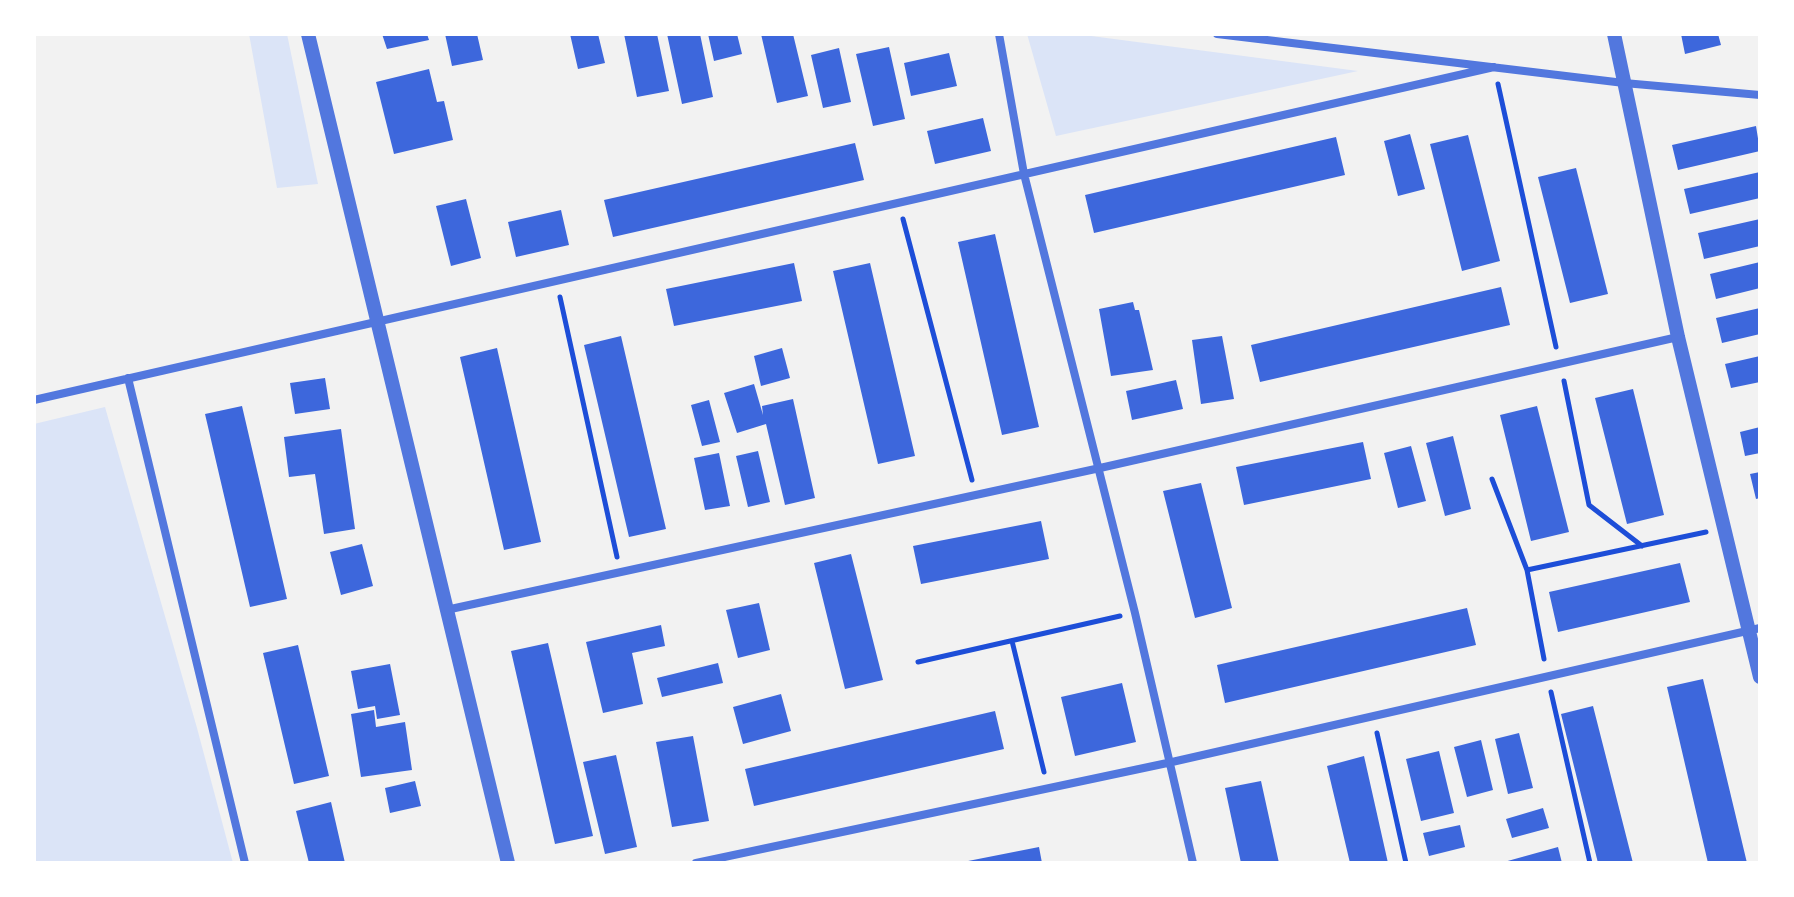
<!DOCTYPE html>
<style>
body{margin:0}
#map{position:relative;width:1794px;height:897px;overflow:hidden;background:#f2f2f2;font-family:Arial,sans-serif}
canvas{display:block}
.frame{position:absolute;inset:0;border:36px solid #fff;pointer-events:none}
</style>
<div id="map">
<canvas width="1794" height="897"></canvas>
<div class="frame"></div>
</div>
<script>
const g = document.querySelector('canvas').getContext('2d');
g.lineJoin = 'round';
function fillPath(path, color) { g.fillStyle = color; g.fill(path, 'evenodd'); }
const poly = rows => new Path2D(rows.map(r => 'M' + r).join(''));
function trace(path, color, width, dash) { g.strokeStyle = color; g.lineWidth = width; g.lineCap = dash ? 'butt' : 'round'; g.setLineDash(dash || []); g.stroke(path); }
fillPath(poly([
 [249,34,287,34,318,184,277,188],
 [1027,34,1076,34,1358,71,1056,136],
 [105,407,197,728,233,863,34,863,34,424]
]), '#dbe4f7');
fillPath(poly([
 [382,34,427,34,429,40,387,49],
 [445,34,477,34,483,60,452,66],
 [570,34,598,34,605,63,578,69],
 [624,34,657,34,669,91,637,97],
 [667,34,700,34,713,97,682,104],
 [708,34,737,34,742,54,714,61],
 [761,34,793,34,808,96,777,103],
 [1681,34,1718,34,1721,45,1685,54],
 [889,47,905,119,873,126,856,54],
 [839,48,851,102,823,108,811,55],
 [949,53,957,86,911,96,904,63],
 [429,69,437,102,444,101,453,140,394,154,376,82],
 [983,118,991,151,935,164,927,131],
 [1756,126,1760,151,1678,170,1672,145],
 [1410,134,1425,189,1398,196,1384,141],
 [1468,135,1500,261,1462,271,1430,144],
 [1336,137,1345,175,1094,233,1085,195],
 [855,143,864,180,613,237,604,200],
 [1576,168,1608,294,1570,303,1538,177],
 [1760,172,1760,198,1690,214,1684,189],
 [466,199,481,258,451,266,436,206],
 [561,210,569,245,516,257,508,222],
 [1760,219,1760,246,1704,259,1698,233],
 [995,234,1039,427,1002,435,958,242],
 [1760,262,1760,288,1716,299,1710,274],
 [794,263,802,301,674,326,666,289],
 [870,263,915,456,878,464,833,271],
 [1501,287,1510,325,1260,382,1251,345],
 [1133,302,1135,310,1139,310,1153,370,1111,376,1099,309],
 [1760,308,1760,334,1722,343,1716,318],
 [621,336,666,529,629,537,584,345],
 [1222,336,1234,399,1201,404,1192,340],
 [497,348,541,542,504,550,460,357],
 [782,348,790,378,761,386,754,356],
 [1760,356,1760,382,1731,388,1725,364],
 [325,378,330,409,295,414,290,383],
 [1176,380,1183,409,1132,420,1126,391],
 [754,384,763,415,762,406,793,399,815,498,785,505,766,424,737,433,724,393],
 [1633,389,1664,515,1627,524,1595,398],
 [709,400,720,442,702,446,691,405],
 [242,406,287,599,250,607,205,414],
 [1537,406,1569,532,1531,541,1500,415],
 [1760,427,1760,453,1745,456,1740,432],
 [341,429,355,529,324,534,315,474,289,477,284,437],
 [1453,436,1471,509,1445,516,1426,443],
 [1363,442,1371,479,1244,505,1236,467],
 [1411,446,1426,501,1398,508,1384,453],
 [758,451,770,502,748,507,736,456],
 [719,453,730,506,705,510,694,458],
 [1760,472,1760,498,1756,499,1750,474],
 [1201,483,1232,608,1195,618,1163,491],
 [1041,521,1049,559,921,584,913,546],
 [362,544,373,586,341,595,330,552],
 [851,554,883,680,845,689,814,563],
 [1680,563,1690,602,1558,632,1549,592],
 [759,603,770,650,738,658,726,610],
 [1467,608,1476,645,1225,703,1217,665],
 [661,625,665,646,632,653,643,704,603,713,586,642],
 [548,643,593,836,555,844,511,651],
 [298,645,329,776,294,784,263,653],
 [718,663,723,683,662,697,657,678],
 [390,664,400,715,377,719,375,706,358,709,351,671],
 [1703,679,1747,863,1708,863,1667,687],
 [1122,683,1136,742,1075,756,1061,697],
 [781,694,791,731,743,744,733,707],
 [1593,706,1633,863,1598,863,1561,714],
 [374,710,376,727,405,722,412,770,361,777,351,714],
 [995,711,1004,749,754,806,745,769],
 [1519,733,1533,788,1508,794,1495,739],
 [693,736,709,821,672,827,656,742],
 [1481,740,1493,790,1467,797,1454,747],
 [1439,751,1454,813,1421,821,1406,759],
 [616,755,637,847,605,854,583,762],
 [1364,756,1388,863,1350,863,1327,766],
 [415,781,421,806,390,813,385,788],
 [1261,781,1279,863,1241,863,1225,788],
 [331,802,345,863,309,863,296,811],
 [1543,808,1549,828,1512,838,1506,819],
 [1460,825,1465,847,1429,856,1423,833],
 [1039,847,1042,863,963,863,963,862],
 [1558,847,1562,863,1504,863,1504,862]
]), '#3d67dc');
trace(poly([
 [1498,84,1556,347],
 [903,219,972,480],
 [560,297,617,557],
 [1564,381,1589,505,1642,546],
 [1492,479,1527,570,1544,659],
 [1527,570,1706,532],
 [1012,641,1044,772],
 [918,662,1120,616],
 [1551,692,1590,863],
 [1377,733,1406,863]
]), '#1d4ed8', 5);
trace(poly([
 [999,34,1024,174,1135,613,1193,863],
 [1217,34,1624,83,1760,95],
 [128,378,245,863],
 [34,400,1494,67],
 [446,610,1100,468,1678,337],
 [696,863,1172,762,1760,628]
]), '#5277de', 8);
trace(poly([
 [308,34,508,863],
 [1614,34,1678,337,1760,677]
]), '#5277de', 14);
</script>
